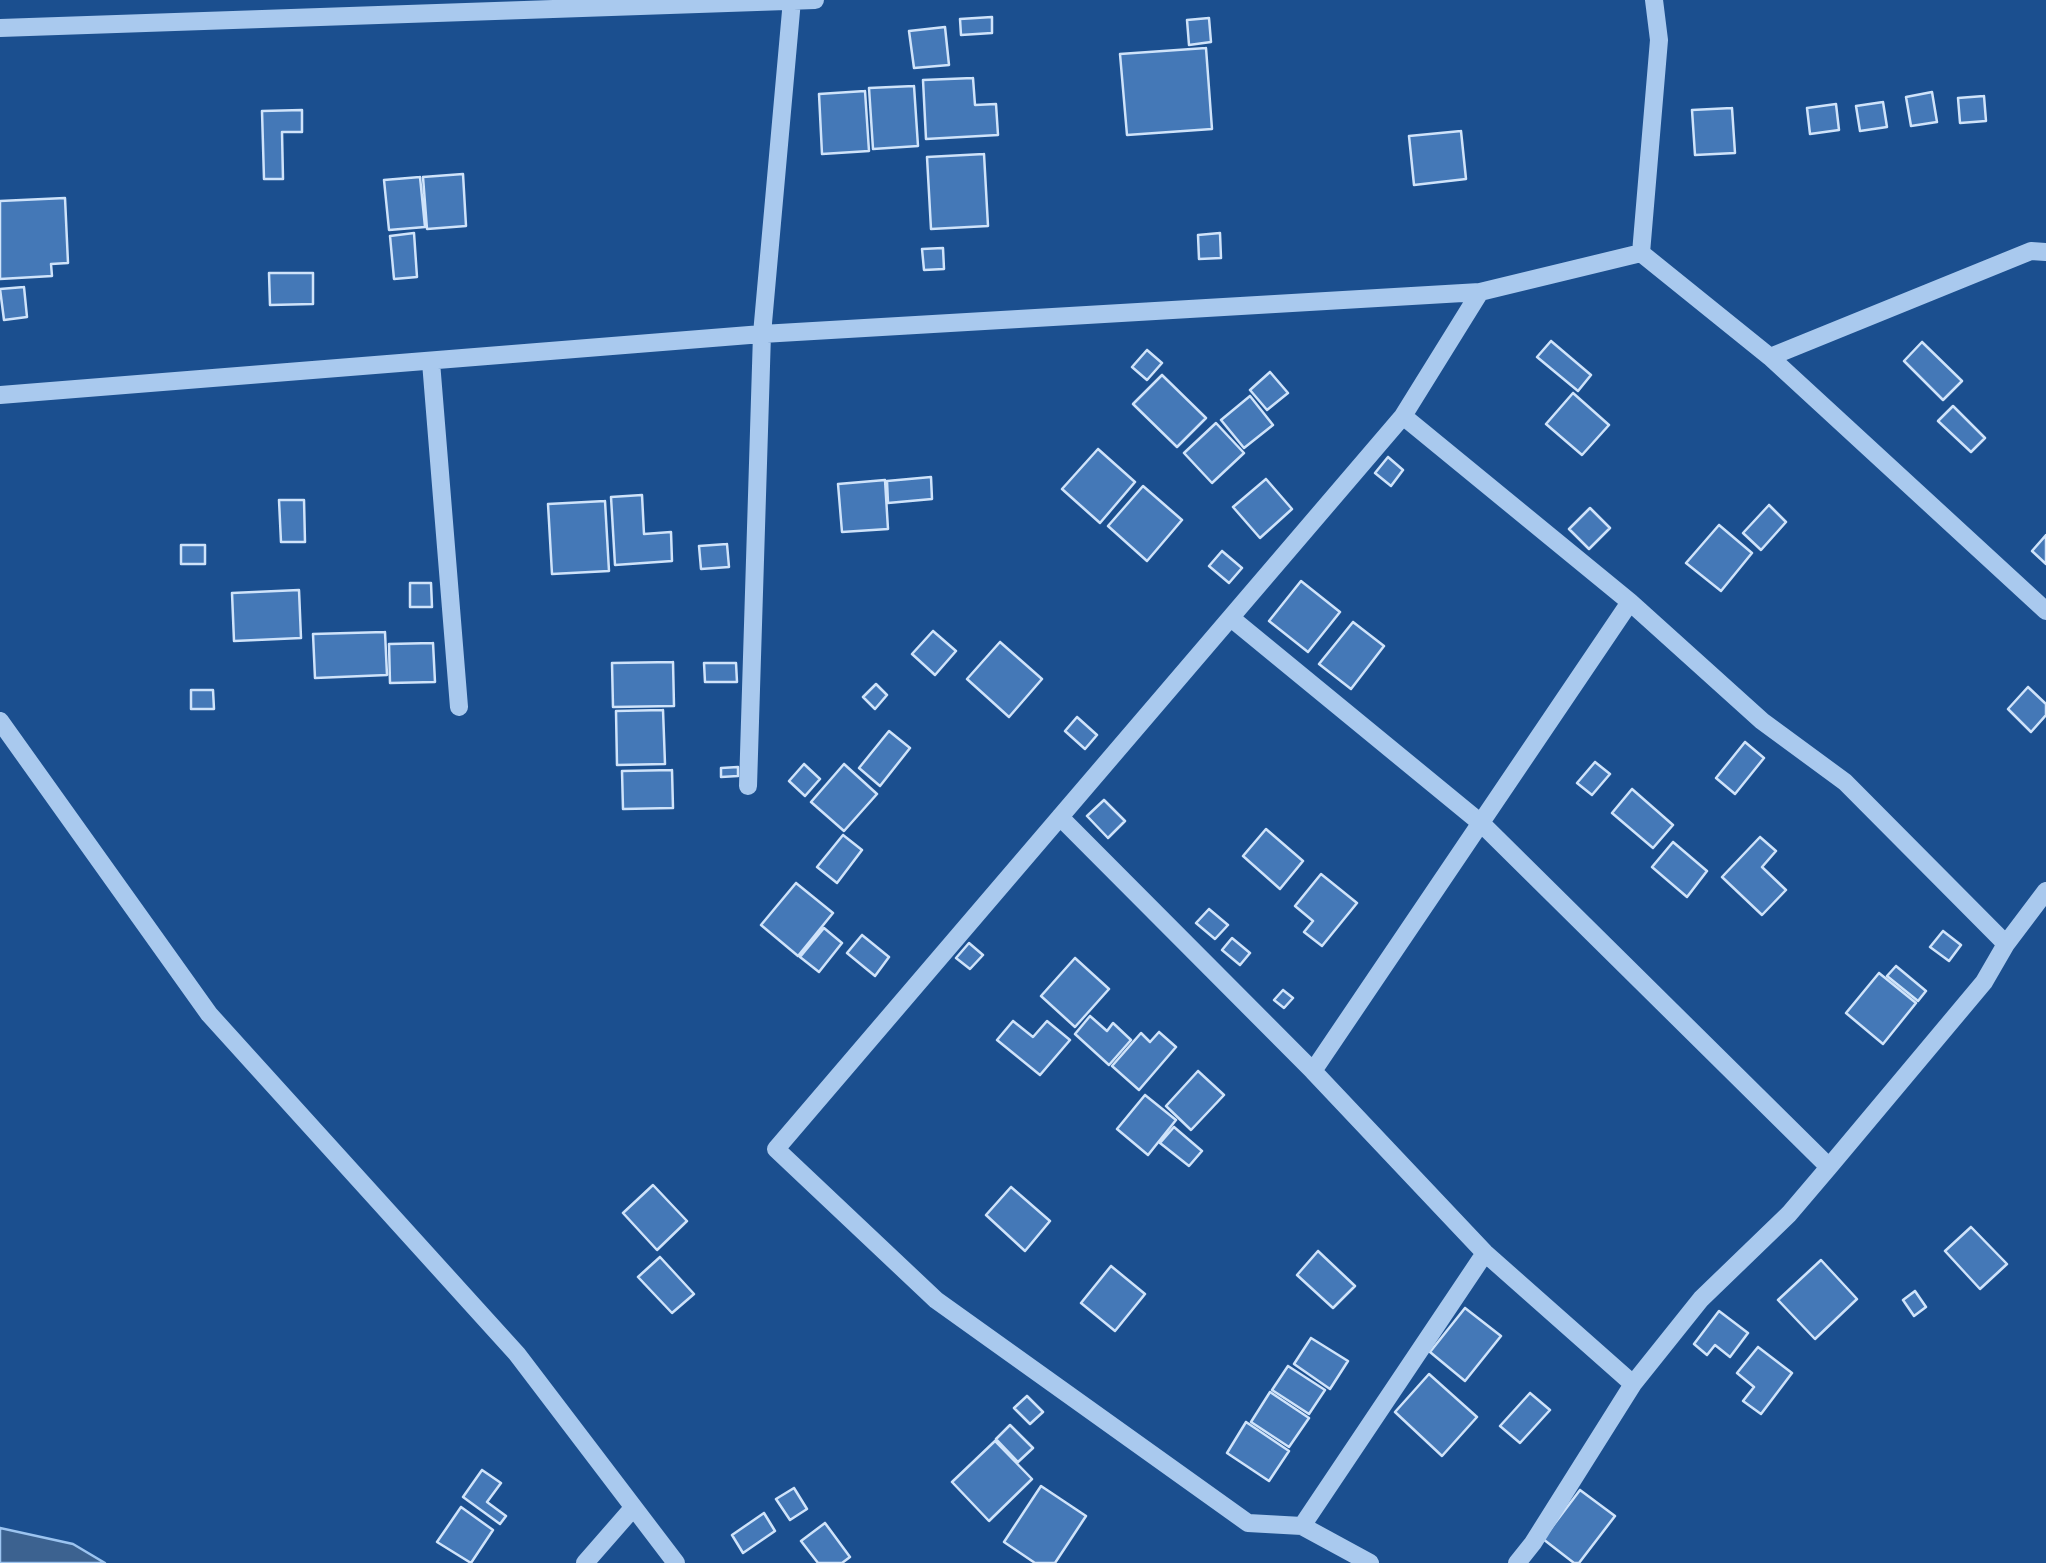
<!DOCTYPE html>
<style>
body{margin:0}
canvas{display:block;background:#1b4f8f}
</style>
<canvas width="2046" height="1563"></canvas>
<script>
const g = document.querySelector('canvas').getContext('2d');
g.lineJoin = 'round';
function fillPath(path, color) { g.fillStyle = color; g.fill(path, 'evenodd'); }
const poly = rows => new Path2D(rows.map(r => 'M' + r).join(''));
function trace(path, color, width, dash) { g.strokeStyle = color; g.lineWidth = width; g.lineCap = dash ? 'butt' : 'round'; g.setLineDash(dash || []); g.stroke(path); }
const water = poly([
 [0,1528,73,1544,105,1563,0,1563,0,1528]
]);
fillPath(water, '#3c6290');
trace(water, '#9cc4f0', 2.5);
const building = poly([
 [992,17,992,33,961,35,960,19,992,17],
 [1209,18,1211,42,1189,45,1187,20,1209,18],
 [945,27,949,65,914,68,909,31,945,27],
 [1206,48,1212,129,1127,135,1120,54,1206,48],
 [973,78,975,105,996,104,998,135,926,139,923,80,973,78],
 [914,86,918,146,873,149,869,88,914,86],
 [865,91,869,151,822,154,819,94,865,91],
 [1932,92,1937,122,1911,126,1906,97,1932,92],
 [1984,96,1986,121,1960,123,1958,98,1984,96],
 [1883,102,1887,127,1860,131,1856,106,1883,102],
 [1836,104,1839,130,1810,134,1807,108,1836,104],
 [1732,108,1735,153,1695,155,1692,110,1732,108],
 [302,110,302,132,282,132,283,179,264,179,262,111,302,110],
 [1461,131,1466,179,1414,185,1409,136,1461,131],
 [984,154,988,226,931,229,927,157,984,154],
 [463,174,466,226,427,229,423,177,463,174],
 [420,177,425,227,389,230,384,180,420,177],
 [65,198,68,263,51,264,52,276,0,279,0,201,65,198],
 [414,233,417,277,394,279,390,236,414,233],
 [1220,233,1221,258,1199,259,1198,235,1220,233],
 [943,248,944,269,924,270,922,249,943,248],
 [269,273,313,273,313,304,270,305,269,273],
 [24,287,27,317,4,320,0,289,24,287],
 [1551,341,1591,375,1578,391,1537,357,1551,341],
 [1922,342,1962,381,1943,400,1904,361,1922,342],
 [1147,350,1162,363,1147,380,1132,367,1147,350],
 [1270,372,1288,393,1267,410,1250,390,1270,372],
 [1162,375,1206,418,1177,447,1133,404,1162,375],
 [1573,393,1609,425,1582,455,1546,424,1573,393],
 [1250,396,1273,425,1244,448,1221,420,1250,396],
 [1953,406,1985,438,1971,452,1938,421,1953,406],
 [1216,423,1244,453,1212,483,1184,453,1216,423],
 [1098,449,1135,482,1100,523,1062,489,1098,449],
 [1388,457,1403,470,1391,486,1375,473,1388,457],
 [931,477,932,499,888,503,887,481,931,477],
 [1266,479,1292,509,1260,538,1233,507,1266,479],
 [885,480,888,529,842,532,838,484,885,480],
 [1143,486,1182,520,1147,561,1108,526,1143,486],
 [642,495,644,534,671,532,672,561,615,565,611,497,642,495],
 [279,500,304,500,305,542,281,542,279,500],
 [605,501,609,571,552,574,548,504,605,501],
 [1769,505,1786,522,1761,550,1743,533,1769,505],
 [1590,508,1610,528,1589,549,1569,529,1590,508],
 [1719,525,1752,553,1721,591,1686,563,1719,525],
 [2046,535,2046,564,2032,551,2046,535],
 [727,544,729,567,701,569,699,546,727,544],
 [181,545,205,545,205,564,181,564,181,545],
 [1222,551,1242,568,1229,583,1209,566,1222,551],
 [1301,581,1340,612,1308,652,1269,621,1301,581],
 [410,583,431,583,432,607,410,607,410,583],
 [299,590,301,638,234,641,232,593,299,590],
 [1353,622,1384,646,1351,689,1319,664,1353,622],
 [933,631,956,651,935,675,912,654,933,631],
 [385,632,387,675,315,678,313,634,385,632],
 [1000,642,1042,679,1009,717,967,679,1000,642],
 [433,643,435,682,390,683,389,644,433,643],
 [673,662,674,706,613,707,612,663,673,662],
 [704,663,736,663,737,682,705,682,704,663],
 [876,684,887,695,875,709,863,697,876,684],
 [2028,687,2046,704,2046,715,2031,732,2008,709,2028,687],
 [191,690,213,690,214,709,191,709,191,690],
 [663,710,665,764,617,765,616,711,663,710],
 [1077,717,1097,735,1085,749,1065,731,1077,717],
 [889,731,910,748,880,786,859,768,889,731],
 [1745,742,1764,758,1735,794,1716,778,1745,742],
 [1595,762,1610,774,1592,795,1577,783,1595,762],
 [804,764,820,779,805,796,789,781,804,764],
 [844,764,877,794,844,831,811,802,844,764],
 [738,767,738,776,721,777,721,768,738,767],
 [672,770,673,808,623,809,622,771,672,770],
 [1632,789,1673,825,1653,848,1612,813,1632,789],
 [1104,800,1125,821,1108,838,1087,816,1104,800],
 [1266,829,1303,861,1280,889,1243,856,1266,829],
 [843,835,862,850,837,883,817,867,843,835],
 [1760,837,1776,851,1762,867,1786,890,1762,915,1722,877,1760,837],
 [1673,842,1707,871,1687,897,1652,867,1673,842],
 [1321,874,1357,903,1322,946,1304,932,1313,921,1295,906,1321,874],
 [796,883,833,913,798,956,761,925,796,883],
 [1209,909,1228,925,1215,939,1196,923,1209,909],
 [824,928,842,943,819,972,800,957,824,928],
 [1943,931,1961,945,1949,961,1930,947,1943,931],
 [862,935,889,957,875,976,847,953,862,935],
 [1232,938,1250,953,1240,965,1222,950,1232,938],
 [969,943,983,955,970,969,956,958,969,943],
 [1075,958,1109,989,1075,1027,1041,996,1075,958],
 [1896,966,1926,991,1918,1001,1887,976,1896,966],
 [1879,973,1916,1003,1883,1044,1846,1013,1879,973],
 [1283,990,1293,998,1284,1008,1274,1000,1283,990],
 [1090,1016,1107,1031,1113,1023,1131,1040,1109,1065,1075,1034,1090,1016],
 [1013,1021,1033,1037,1047,1021,1070,1040,1040,1075,997,1040,1013,1021],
 [1159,1032,1176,1047,1139,1090,1112,1066,1141,1033,1150,1042,1159,1032],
 [1198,1071,1224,1095,1191,1130,1166,1106,1198,1071],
 [1145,1095,1176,1120,1148,1155,1117,1129,1145,1095],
 [1174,1127,1202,1151,1189,1166,1160,1143,1174,1127],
 [653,1185,687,1221,657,1250,623,1213,653,1185],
 [1011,1187,1050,1221,1025,1251,986,1215,1011,1187],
 [1971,1227,2007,1264,1980,1289,1945,1251,1971,1227],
 [1318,1251,1355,1286,1333,1308,1297,1275,1318,1251],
 [660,1257,694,1294,672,1313,638,1277,660,1257],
 [1821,1260,1857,1299,1815,1339,1778,1300,1821,1260],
 [1111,1266,1145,1294,1115,1331,1081,1303,1111,1266],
 [1915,1291,1926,1307,1914,1316,1903,1300,1915,1291],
 [1465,1308,1501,1336,1465,1381,1430,1352,1465,1308],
 [1719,1311,1748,1333,1730,1357,1715,1345,1707,1355,1694,1344,1719,1311],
 [1311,1338,1348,1361,1330,1389,1294,1364,1311,1338],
 [1758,1347,1792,1373,1761,1414,1743,1401,1754,1387,1737,1373,1758,1347],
 [1288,1366,1325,1390,1309,1414,1272,1390,1288,1366],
 [1429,1374,1477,1417,1442,1456,1395,1412,1429,1374],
 [1270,1392,1309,1418,1289,1447,1251,1422,1270,1392],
 [1530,1393,1550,1410,1520,1443,1500,1426,1530,1393],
 [1027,1396,1043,1412,1030,1424,1014,1408,1027,1396],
 [1246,1422,1289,1451,1269,1481,1227,1453,1246,1422],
 [1010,1425,1033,1448,1018,1462,996,1439,1010,1425],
 [995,1441,1032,1479,989,1521,952,1482,995,1441],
 [482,1470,501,1483,487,1502,506,1516,500,1524,463,1497,482,1470],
 [1041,1486,1086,1516,1055,1563,1035,1563,1004,1542,1041,1486],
 [794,1488,807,1509,790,1520,776,1499,794,1488],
 [1580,1490,1615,1516,1579,1563,1574,1563,1543,1539,1580,1490],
 [461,1507,493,1530,471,1563,437,1542,461,1507],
 [764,1513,775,1531,743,1553,732,1535,764,1513],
 [825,1523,850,1557,842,1563,818,1563,801,1541,825,1523]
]);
fillPath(building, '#4478b7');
trace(building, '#cfe3fa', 2.5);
trace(poly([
 [1654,0,1659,40,1641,253,1770,357,2046,611],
 [0,28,815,0],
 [1770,357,2031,251,2046,252],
 [431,362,459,707],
 [0,395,762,334,1480,292,1641,253],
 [1403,416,1630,602,1762,721,1845,782,2006,944],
 [1231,618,1482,824,1829,1167],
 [0,721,209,1014,517,1354,676,1563],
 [748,786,762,334,792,0],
 [1060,817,1313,1071,1485,1253,1633,1384],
 [1313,1071,1630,602],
 [1302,1526,1485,1253],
 [585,1563,633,1508],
 [1370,1563,1302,1526,1248,1523,936,1300,776,1149,1403,416,1480,292],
 [1517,1563,1533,1543,1633,1384,1701,1299,1789,1214,1829,1167,1984,982,2006,944,2046,891]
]), '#a9c9ee', 18);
</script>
